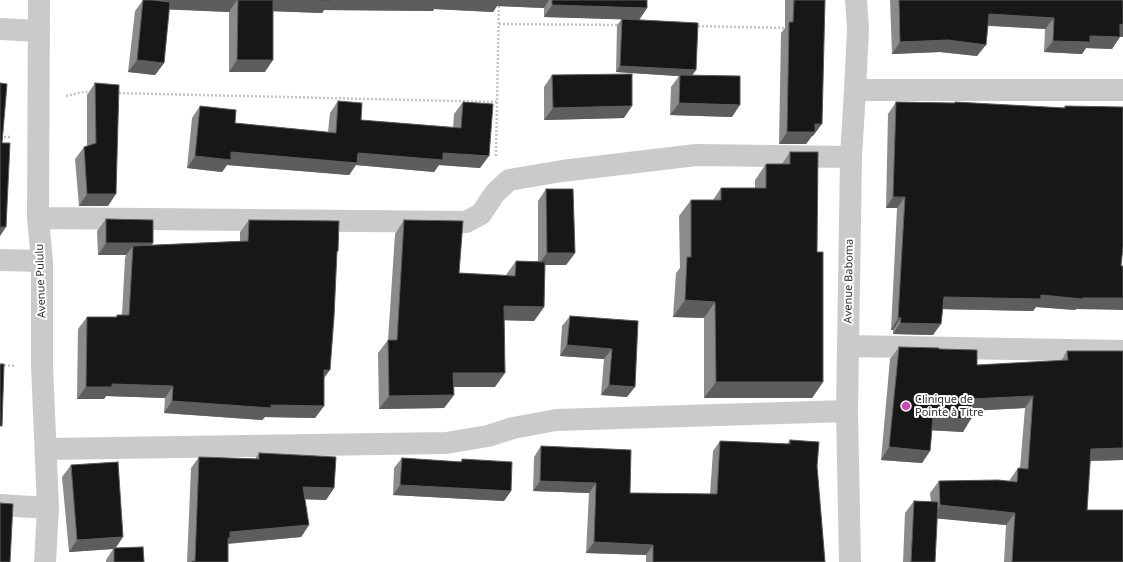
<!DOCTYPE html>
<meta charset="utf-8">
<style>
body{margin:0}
canvas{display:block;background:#fff}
</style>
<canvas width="1123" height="562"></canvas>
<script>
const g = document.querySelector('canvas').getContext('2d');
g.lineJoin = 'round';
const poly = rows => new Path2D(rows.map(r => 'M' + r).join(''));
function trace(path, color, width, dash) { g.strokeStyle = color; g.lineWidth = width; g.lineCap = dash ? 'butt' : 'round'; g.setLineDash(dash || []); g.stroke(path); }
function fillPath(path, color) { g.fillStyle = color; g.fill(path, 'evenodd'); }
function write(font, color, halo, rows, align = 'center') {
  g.font = font + ' "Noto Sans",sans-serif'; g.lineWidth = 4; g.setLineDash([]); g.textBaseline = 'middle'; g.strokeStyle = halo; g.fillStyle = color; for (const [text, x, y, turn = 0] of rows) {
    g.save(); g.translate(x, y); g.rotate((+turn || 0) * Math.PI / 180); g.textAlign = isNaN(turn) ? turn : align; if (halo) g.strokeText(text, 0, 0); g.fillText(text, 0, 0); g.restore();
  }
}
trace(poly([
 [499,24,619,25],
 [694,26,787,28],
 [115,93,497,102],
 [66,96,83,92,92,92],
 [0,137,10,137],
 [496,156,499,0],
 [0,365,16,366]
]), '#c4c4c4', 2.5, [2, 2]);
trace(poly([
 [39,0,38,218,42,261,42,366,48,508,45,562],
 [0,29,39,31],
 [855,90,1123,90],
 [38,218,466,222,481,214,495,193,509,180,562,171,696,155,851,157],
 [0,260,42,261],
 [848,346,1123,351],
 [46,449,446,443,488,436,513,428,556,420,847,411],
 [0,505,48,508],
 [850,562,847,411,851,157,855,90,858,29,856,0]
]), '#cacaca', 22);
fillPath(poly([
 [143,0,647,0,647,8,639,20,732,117,670,115,671,87,679,76,616,72,617,25,622,19,544,17,544,8,497,6,493,12,434,9,433,11,324,10,322,13,273,11,265,72,229,72,229,12,169,9,164,63,155,75,128,72,135,11],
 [785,0,825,0,813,136,812,136,806,144,779,144,781,33,785,28],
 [890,0,1123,0,1123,37,1120,36,1112,49,1086,48,1082,54,1044,52,1045,29,988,26,977,56,940,52,892,54],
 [552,75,624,118,544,120,544,87],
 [95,83,108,206,79,206,75,159,84,147,87,146,87,95],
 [338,101,361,120,453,128,454,114,463,102,480,168,439,165,434,172,356,165,349,175,227,165,222,172,187,168,192,118,200,106,235,123,328,132,330,113],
 [896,102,954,103,955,102,1064,108,1065,106,1076,309,1075,310,1036,307,1033,311,943,309,933,335,893,334,893,330,891,330,897,208,886,208,888,114],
 [790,152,817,252,823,382,812,398,704,398,704,318,673,317,676,273,680,268,679,216,691,200,713,200,721,188,755,188,755,180,766,164,782,164],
 [546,189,575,253,566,265,545,265,544,307,534,321,504,320,495,387,454,387,454,395,444,408,379,409,378,353,388,340,395,234,404,220,459,273,506,275,516,261,538,261,538,201],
 [106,219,152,245,240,241,240,232,249,220,338,251,337,253,324,378,324,406,315,418,265,417,262,420,164,413,165,398,106,396,104,399,77,399,78,329,87,317,116,317,117,315,122,315,125,258,126,255,98,255,97,231],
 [570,316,638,321,627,397,601,395,604,359,560,356,562,326],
 [899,347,939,349,977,365,1061,361,1067,351,1123,351,1123,460,1090,461,1087,510,1123,562,1004,562,1006,525,937,518,935,562,903,562,905,513,914,501,931,502,930,493,939,481,1009,481,1018,468,1020,468,1025,408,972,411,963,432,932,430,930,451,922,463,881,460,890,359],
 [790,440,817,466,825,562,646,562,646,555,586,553,589,493,533,491,534,457,541,446,630,493,710,494,713,451,720,441,787,444],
 [259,453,334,488,326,500,305,499,309,525,301,537,228,544,228,562,187,562,191,468,199,457,255,459],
 [402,458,460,462,462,459,511,491,504,501,393,495,394,468],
 [71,465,116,548,144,562,106,562,106,560,113,549,69,552,62,477]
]), '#8b8b8b');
fillPath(poly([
 [162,0,237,0,229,12,156,9],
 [272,0,549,0,544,8,497,6,493,12,434,9,433,11,324,10,322,13,265,11],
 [552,5,647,8,639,20,544,17],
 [989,14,1054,18,1045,29,981,25],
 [1120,24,1123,25,1123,37,1112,36],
 [1090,36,1120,37,1112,49,1086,48,1082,54,1044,52,1053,41],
 [948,40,986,45,977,56,940,52,892,54,900,42],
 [137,60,164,63,155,75,128,72],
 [237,60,273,60,265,72,229,72],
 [620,66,696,70,691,77,616,72],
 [679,103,740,105,732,117,670,115],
 [632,106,624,118,544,120,553,108],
 [815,124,822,124,813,136,812,136,806,144,779,144,787,132],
 [231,152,443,153,489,156,480,168,439,165,434,172,356,165,349,175,227,165,222,172,187,168,195,156],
 [87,194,116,194,108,206,79,206],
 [893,197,905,197,897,208,886,208],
 [0,227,6,227,0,236],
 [106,243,153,243,145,255,133,246,126,255,98,255],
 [547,253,575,253,566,265,538,265],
 [1041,295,1083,298,1123,298,1123,310,1076,309,1075,310,1036,307,1033,311,936,309,944,297],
 [685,300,715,302,704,318,673,317],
 [504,306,544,307,534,321,494,320],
 [898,318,901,318,893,330,891,330],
 [900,323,941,324,933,335,893,334],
 [567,345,612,349,604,359,560,356],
 [324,370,330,370,321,382],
 [453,373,505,373,495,387,444,387],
 [716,382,823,382,812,398,704,398],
 [112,384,173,386,165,398,106,396,104,399,77,399,86,387],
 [609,385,635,387,627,397,601,395],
 [454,395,444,408,379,409,389,396],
 [1033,396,1025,408,964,411,972,399],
 [172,401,271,405,324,406,315,418,265,417,262,420,164,413],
 [933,417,971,419,963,432,925,430],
 [889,447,930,451,922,463,881,460],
 [1123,448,1123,460,1083,461,1091,449],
 [540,481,596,483,589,493,533,491],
 [400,485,511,491,504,501,393,495],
 [303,487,334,488,326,500,295,499],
 [940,505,1015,513,1006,525,932,518],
 [309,525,301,537,223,544,230,532],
 [123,537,115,549,114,548,113,549,69,552,77,540],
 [594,542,653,545,646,555,586,553]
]), '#5d5d5d');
const building = poly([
 [143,0,152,0,170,2,164,63,137,60,143,0],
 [238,0,273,0,273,60,237,60,238,0],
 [307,0,330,0,330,1,307,0],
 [552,0,647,0,647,8,552,5,552,0],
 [794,0,825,0,822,124,815,124,815,132,787,132,789,22,793,22,794,0],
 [899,0,1123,0,1123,25,1120,24,1120,37,1090,36,1090,42,1053,41,1054,18,989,14,986,45,948,40,900,42,899,0],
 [622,19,698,23,696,70,620,66,622,19],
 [632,74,632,106,553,108,552,75,632,74],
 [680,75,740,76,740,105,679,103,680,75],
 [0,83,7,84,2,143,10,143,6,227,0,227,0,83],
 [95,83,119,85,116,194,87,194,84,147,96,143,95,83],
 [338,101,362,103,361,120,461,128,463,102,493,104,489,156,443,153,443,160,358,153,357,163,231,152,231,160,195,156,200,106,236,110,235,123,336,133,338,101],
 [896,102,955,103,955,102,1065,108,1065,106,1123,107,1123,246,1121,266,1123,266,1123,298,1083,298,1083,299,1041,295,1041,299,944,297,941,324,900,323,901,318,898,318,905,197,893,197,896,102],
 [790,152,818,152,817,252,823,252,823,382,716,382,715,302,685,300,687,257,691,257,691,200,721,200,721,188,766,188,766,164,790,164,790,152],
 [546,189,573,189,575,253,547,253,546,189],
 [106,219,153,220,153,243,106,243,106,219],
 [249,220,339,221,338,251,337,251,334,317,330,370,324,370,324,406,271,405,271,408,172,401,173,386,112,384,112,387,86,387,87,317,117,317,117,315,129,315,133,246,248,241,249,220],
 [404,220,463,221,459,273,515,276,516,261,545,262,544,307,504,306,505,373,453,373,454,395,389,396,388,340,397,340,404,220],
 [570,316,638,321,635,387,609,385,612,349,567,345,570,316],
 [899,347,939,348,939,349,977,350,977,365,1068,360,1067,351,1123,351,1123,448,1091,449,1087,510,1123,510,1123,562,1012,562,1015,513,940,505,939,481,998,480,1017,482,1018,468,1028,469,1033,396,972,399,971,419,933,417,930,451,889,447,899,347],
 [0,364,4,364,2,426,0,426,0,364],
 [790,440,819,442,817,466,825,562,653,562,653,545,594,542,596,483,540,481,541,446,631,450,630,493,717,494,720,441,790,444,790,440],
 [259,453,336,457,334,488,303,487,309,525,230,532,230,538,228,538,228,562,192,562,192,561,195,561,199,457,259,459,259,453],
 [402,458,462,462,462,459,512,462,511,491,400,485,402,458],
 [118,462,123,537,77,540,71,465,118,462],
 [914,501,938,502,935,562,911,562,914,501],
 [0,503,13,504,10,562,0,562,0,503],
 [143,547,144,562,114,562,114,548,143,547]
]);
fillPath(building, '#171717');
trace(building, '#5d5d5d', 1);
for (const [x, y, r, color] of [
 [906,406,5,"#cf49b6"]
]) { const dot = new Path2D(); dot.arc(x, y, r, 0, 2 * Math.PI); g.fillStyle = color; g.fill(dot); trace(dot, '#fff', 1.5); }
write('11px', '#303030', '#fff', [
 ["Avenue Pululu",41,281,-92],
 ["Avenue Baboma",849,281,-89]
]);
write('11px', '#303030', '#fff', [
 ["Clinique de",915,400],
 ["Pointe à Titre",915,413]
], 'left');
</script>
